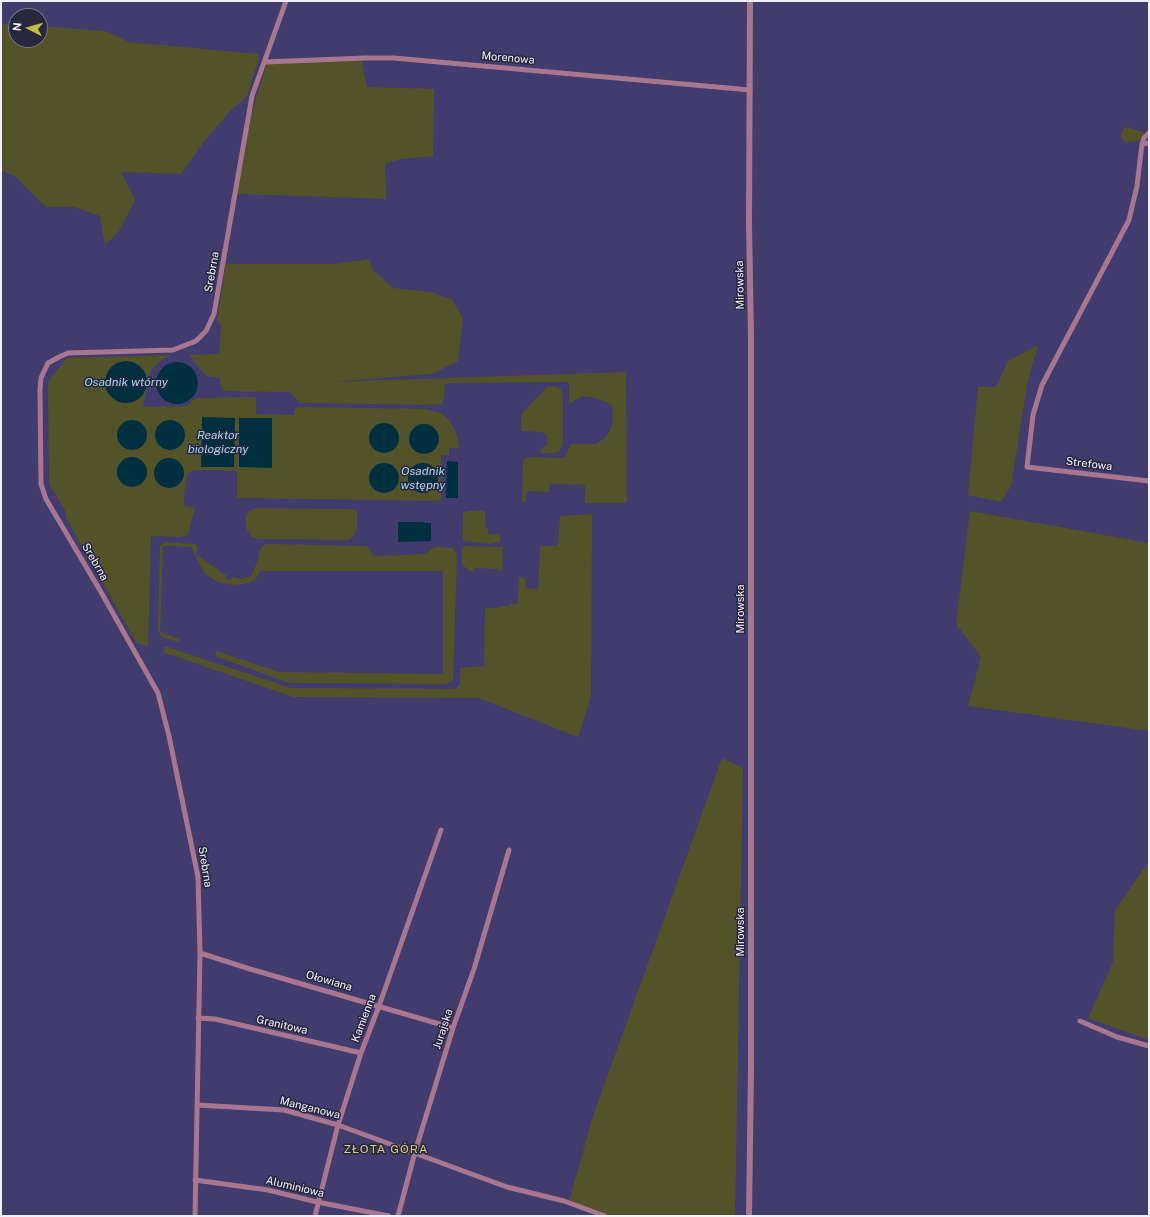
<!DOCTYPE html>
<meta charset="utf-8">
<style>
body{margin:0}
#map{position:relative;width:1150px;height:1217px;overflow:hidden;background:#423b6d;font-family:"Public Sans",sans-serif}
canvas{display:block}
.frame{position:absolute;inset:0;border:2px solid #f1f0fd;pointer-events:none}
.north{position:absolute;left:8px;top:8px;width:40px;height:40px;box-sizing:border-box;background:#29273e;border:1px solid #79778a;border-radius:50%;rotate:276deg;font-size:11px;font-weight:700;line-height:16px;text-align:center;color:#f1f0fd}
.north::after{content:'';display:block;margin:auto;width:14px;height:18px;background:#c1be40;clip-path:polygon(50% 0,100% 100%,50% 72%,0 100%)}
</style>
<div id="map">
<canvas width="1150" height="1217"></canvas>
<div class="frame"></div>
<div class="north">N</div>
</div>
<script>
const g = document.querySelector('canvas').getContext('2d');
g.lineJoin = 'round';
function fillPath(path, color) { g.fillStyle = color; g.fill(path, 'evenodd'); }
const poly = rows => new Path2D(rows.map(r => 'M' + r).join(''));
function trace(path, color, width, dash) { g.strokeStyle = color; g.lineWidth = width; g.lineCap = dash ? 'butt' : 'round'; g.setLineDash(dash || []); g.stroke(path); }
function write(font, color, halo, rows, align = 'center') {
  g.font = font + ' "Public Sans",sans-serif'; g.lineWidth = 3; g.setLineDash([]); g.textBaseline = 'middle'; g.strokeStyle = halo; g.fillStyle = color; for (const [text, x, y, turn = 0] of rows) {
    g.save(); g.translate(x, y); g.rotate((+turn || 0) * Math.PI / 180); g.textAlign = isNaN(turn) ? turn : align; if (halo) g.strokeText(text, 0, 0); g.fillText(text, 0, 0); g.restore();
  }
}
fillPath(poly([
 [1,24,16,25,16,40,40,40,40,26,105,31,129,42,258,54,259,58,247,96,230,111,203,143,181,174,121,172,135,200,119,231,105,245,100,216,74,207,46,207,16,177,1,170],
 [361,57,367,87,434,89,433,156,401,159,385,164,386,199,237,194,252,113,268,59],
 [1128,127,1146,133,1138,141,1126,142,1121,138,1121,134,1124,128],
 [369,259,372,269,393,288,431,292,452,300,463,318,458,361,432,374,328,382,626,372,627,503,585,503,585,485,550,484,549,492,527,491,526,502,522,501,523,460,528,457,564,458,571,444,596,444,604,439,610,431,613,421,612,405,596,398,583,396,569,404,569,382,448,383,445,384,444,397,442,404,438,405,300,403,290,392,224,391,220,384,220,378,206,376,189,355,219,354,221,325,217,321,226,264,337,264],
 [1038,345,1028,380,1011,486,1001,502,968,495,978,387,996,387,1008,361],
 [172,355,163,359,151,369,143,407,187,406,196,398,256,397,256,414,294,415,295,409,297,407,425,409,441,413,449,420,456,432,459,446,459,448,449,448,449,455,441,455,441,501,237,498,237,471,195,470,187,474,184,495,184,506,195,508,188,535,179,537,151,536,148,647,136,642,66,518,65,510,49,484,48,381,67,358],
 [552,386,557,387,561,390,563,395,563,445,559,451,555,453,541,453,540,449,546,446,548,443,547,436,542,432,521,431,521,415,523,412,547,387],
 [255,508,354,509,357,512,357,526,354,536,349,540,260,539,252,537,247,530,245,519,249,511],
 [469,511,485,511,485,527,488,528,488,534,500,534,500,542,489,544,463,541,463,514,464,512],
 [970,511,1149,543,1149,731,968,706,981,657,956,624],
 [592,514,591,697,578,737,479,698,293,697,163,652,164,646,291,688,455,689,460,684,460,668,484,666,485,608,499,608,500,606,510,606,510,604,518,604,519,577,526,579,526,588,538,589,540,546,558,546,560,516],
 [164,542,194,544,197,546,197,555,227,576,226,579,230,580,232,577,241,579,251,576,258,560,260,549,266,544,367,546,374,556,426,554,431,549,436,547,452,548,457,554,453,680,447,684,289,683,215,656,216,651,279,672,443,674,443,571,260,571,256,579,248,583,234,585,221,583,211,578,203,571,191,547,163,546,160,632,180,639,178,642,162,637,158,631,160,546],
 [465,546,503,547,502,571,499,571,499,569,474,568,473,571,469,571,462,564,462,549],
 [722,758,743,768,735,1216,611,1216,569,1201,593,1116],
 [1149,861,1149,1040,1088,1018,1113,962,1115,910]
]), '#53532a');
fillPath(poly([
 '105 382a21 21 0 1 1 42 0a21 21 0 1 1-42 0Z',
 '156 383a21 21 0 1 1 42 0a21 21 0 1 1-42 0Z',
 [202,417,235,418,234,467,201,467],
 [239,418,272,418,272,468,239,467],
 '155 435a15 15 0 1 1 30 0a15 15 0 1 1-30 0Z',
 '117 435a15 15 0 1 1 30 0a15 15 0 1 1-30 0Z',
 '369 438a15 15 0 1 1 30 0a15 15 0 1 1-30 0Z',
 '409 439a15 15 0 1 1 30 0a15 15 0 1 1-30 0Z',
 '117 472a15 15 0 1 1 30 0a15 15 0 1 1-30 0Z',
 '154 473a15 15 0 1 1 30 0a15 15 0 1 1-30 0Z',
 [447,461,458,462,458,498,446,498],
 '408 478a15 15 0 1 1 30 0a15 15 0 1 1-30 0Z',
 '369 478a15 15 0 1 1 30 0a15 15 0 1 1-30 0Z',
 [398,522,424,522,425,523,431,523,431,541,398,542]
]), '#002f40');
trace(poly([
 [265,62,365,58,394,58,750,90],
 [1149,133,1144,138,1142,144,1137,186,1129,220,1042,385,1033,415,1027,467,1149,481],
 [1142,144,1149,143],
 [200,953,250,969,453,1028],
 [198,1018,215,1019,361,1053],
 [1080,1021,1117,1037,1149,1046],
 [197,1105,284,1110,338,1125,507,1187,564,1201,605,1216],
 [195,1180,268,1190,317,1202,389,1216],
 [195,1216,200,953,198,877,169,736,158,693,101,592,46,499,41,484,40,390,41,378,48,363,59,357,68,353,173,350,196,341,206,331,214,314,252,96,286,1],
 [315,1216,338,1125,361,1053,379,1006,441,830],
 [398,1216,415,1152,453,1028,474,969,509,850]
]), '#a8778f', 5);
trace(poly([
 [749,1216,751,1067,751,338,749,224,750,1]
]), '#a8778f', 6);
write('11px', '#f1f0fd', '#29273e', [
 ["Morenowa",508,58,5],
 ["Srebrna",212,272,-80],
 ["Mirowska",740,285,-91],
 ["Strefowa",1089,464,7],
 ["Srebrna",95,562,60],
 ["Mirowska",741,609,-90],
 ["Srebrna",205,867,81],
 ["Mirowska",741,932,-90],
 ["Ołowiana",329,981,16],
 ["Kamienna",364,1018,-69],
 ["Granitowa",282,1025,13],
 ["Jurajska",443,1029,-72],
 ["Manganowa",310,1108,14],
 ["Aluminiowa",295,1187,13]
]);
write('italic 12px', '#9bd9f5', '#29273e', [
 ["Osadnik wtórny",126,382],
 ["Reaktor",218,435],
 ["biologiczny",218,449],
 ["Osadnik",423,471],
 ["wstępny",423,485]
]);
g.letterSpacing = '1px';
write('12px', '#cfce80', '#29273e', [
 ["ZŁOTA GÓRA",386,1149]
]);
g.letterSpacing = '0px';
</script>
